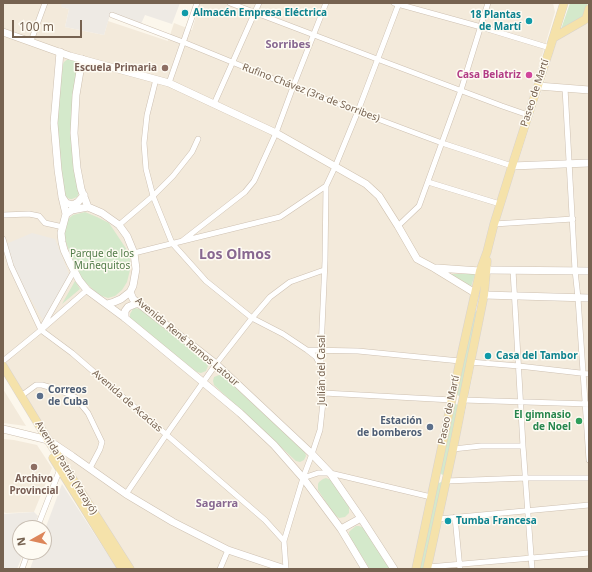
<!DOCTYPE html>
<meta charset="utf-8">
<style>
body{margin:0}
#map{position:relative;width:592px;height:572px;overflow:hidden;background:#fcf7ec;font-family:"Noto Sans",sans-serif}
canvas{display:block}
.frame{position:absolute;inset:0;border:4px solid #766250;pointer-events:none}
.north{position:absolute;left:12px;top:520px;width:40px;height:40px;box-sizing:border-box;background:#fefbf3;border:1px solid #c8beb2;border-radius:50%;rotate:262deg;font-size:11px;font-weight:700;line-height:16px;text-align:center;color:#766250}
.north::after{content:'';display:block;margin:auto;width:14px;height:18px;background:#dd865a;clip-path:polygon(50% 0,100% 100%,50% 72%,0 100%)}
.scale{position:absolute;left:12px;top:20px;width:70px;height:18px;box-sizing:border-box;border:2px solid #766250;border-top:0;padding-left:5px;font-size:12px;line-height:14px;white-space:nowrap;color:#766250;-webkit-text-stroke:3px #fefbf3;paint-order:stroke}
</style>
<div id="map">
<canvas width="592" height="572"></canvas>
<div class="frame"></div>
<div class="north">N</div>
<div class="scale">100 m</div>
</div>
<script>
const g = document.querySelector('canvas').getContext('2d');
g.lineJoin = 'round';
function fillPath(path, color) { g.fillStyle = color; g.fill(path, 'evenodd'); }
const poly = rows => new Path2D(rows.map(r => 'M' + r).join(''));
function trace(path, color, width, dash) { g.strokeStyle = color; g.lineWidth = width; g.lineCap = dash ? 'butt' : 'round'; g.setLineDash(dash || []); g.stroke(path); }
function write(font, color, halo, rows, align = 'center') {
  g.font = font + ' "Noto Sans",sans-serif'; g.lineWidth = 3; g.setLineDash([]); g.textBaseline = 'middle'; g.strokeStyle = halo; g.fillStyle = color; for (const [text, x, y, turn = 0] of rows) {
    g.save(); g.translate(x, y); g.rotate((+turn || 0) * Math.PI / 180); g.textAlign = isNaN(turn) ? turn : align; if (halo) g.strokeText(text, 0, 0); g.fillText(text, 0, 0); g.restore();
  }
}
fillPath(poly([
 [3,3,62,3,62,7,69,9,65,27,104,35,108,21,168,41,174,23,192,30,200,3,553,3,555,12,484,250,470,299,414,569,133,569,3,361],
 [585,20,589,26,589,569,429,569,450,480,468,399,489,287,490,256,498,222,544,83,558,36],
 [3,389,26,426,3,423],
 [3,439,14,440,37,445,52,468,34,512,6,513,3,512]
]), '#f3eadb');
fillPath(poly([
 [62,3,180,3,172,24,145,15,141,24,110,15,104,35,65,27,69,9,61,7],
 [32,233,55,239,69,274,44,322,20,281,14,267,6,244],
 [62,484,117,569,30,569,36,552,44,552,44,532],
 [34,512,38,516,33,528,20,528,20,552,24,552,17,569,3,569,3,514]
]), '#eeeae4');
fillPath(poly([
 [570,3,588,3,583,19,560,32],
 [68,59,75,60,78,64,73,96,79,193,77,197,72,199,70,199,65,197,60,170,57,129,59,95,63,64,64,62],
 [85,212,97,217,109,223,129,253,131,266,127,282,122,290,115,296,108,298,99,295,84,281,77,271,63,235,68,219,73,215],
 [447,274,475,274,471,287],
 [75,281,80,289,62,304],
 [135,308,140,309,207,362,208,366,206,371,201,373,197,372,132,321,130,319,130,314,133,309],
 [474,311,478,312,461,396,459,396,456,394],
 [219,375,223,376,305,452,306,456,304,460,300,462,296,461,214,385,213,381,214,377],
 [455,404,459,405,444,474,442,475,440,472,454,406],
 [326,478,331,480,349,507,349,513,345,517,339,518,334,514,318,490,318,484,319,482,323,479],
 [441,482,442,484,426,569,419,569,437,484],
 [356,526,359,526,364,528,390,569,370,569,350,538,349,532,351,530]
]), '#d4e9cb');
const minor = poly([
 [230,3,377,59,502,106,528,115],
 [394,3,481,27,550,48],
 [112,15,183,42,293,87,407,130,442,143,512,166],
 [31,41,45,3],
 [156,79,147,115,144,143,146,169,153,196,172,243,206,281,252,318,283,334,307,350,358,351,460,361],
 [169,83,197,3],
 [565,88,575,270,578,298,589,460],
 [214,104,259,3],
 [428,182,500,204],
 [3,215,29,214,39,216,45,223,63,227],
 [494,224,573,219],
 [119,225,153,196,173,176,192,152,198,139],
 [398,226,419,206,461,90,488,3],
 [3,239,11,266,41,330,72,353,265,520,284,541],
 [182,241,245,192,254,181,276,133,293,87,326,3],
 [134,253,280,217,326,186],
 [513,270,523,446,532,569],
 [43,326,74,271],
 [307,350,316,357,321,367],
 [3,361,41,330,87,290],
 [470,362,519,366,589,374],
 [324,393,452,400],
 [21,396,36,385,42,385,59,390,75,397,88,413,102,442,100,449,90,468],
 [463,400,589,404],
 [453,449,481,446,523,446],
 [303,478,318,473,330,473,431,497],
 [446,481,526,478,589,478],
 [126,494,166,435,216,364,252,318,270,297,290,282,324,270],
 [455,517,460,569],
 [438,519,589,505],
 [37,528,60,469],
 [428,567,589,553],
 [22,569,28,552],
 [220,569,228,550],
 [286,569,284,541,303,478,312,454,320,430,324,393,321,368,321,350,325,261,326,186,335,167,358,111,399,3]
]);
const tertiary = poly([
 [60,52,54,123,58,170,62,197,66,214,61,233,62,242,64,250,70,263,79,280,87,290,125,318,204,383,240,413,274,445,303,478,341,529,365,569],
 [82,59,76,95,74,133,77,168,81,189,88,207,102,213,119,225,127,236,134,253,136,269,133,286,130,292,133,299,216,364,312,454,330,473,361,518,394,569],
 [512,166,589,163],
 [62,197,66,203,73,205,78,202,84,195],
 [66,214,72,210,88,207],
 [486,270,589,271],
 [484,295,589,298],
 [107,304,114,302,121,299,130,292],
 [125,318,125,311,128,307,135,304,139,303],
 [3,429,40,438,48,440,72,456,126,494,173,522,228,550,285,569],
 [341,529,361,518]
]);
const secondary = poly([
 [3,32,70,56,169,83,276,133,366,184,379,196,398,226,417,259,434,268,475,293],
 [538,86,589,90],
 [437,268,480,271]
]);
const primary = poly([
 [553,38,586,19,589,9],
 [3,366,48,440,130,569],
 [53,458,122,569],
 [416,569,460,361,480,271,487,252,494,224,512,166,550,48,564,3],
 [427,569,453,449,484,295,487,261]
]);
trace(minor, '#cec1b2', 6);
trace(tertiary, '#cec1b2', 8);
trace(secondary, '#d0c2b0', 8);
trace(primary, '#d9d3ce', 9);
trace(minor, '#fff', 5);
trace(tertiary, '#fff', 7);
trace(secondary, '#fff', 7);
trace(primary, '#f5e2aa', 8);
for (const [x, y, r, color] of [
 [185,13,4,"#0f9aa8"],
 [529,21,4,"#0f9aa8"],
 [165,68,4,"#8d6e63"],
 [529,75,4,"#d1479c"],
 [488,356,4,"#0f9aa8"],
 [40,396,4,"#5c6f8a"],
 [579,421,4,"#2e9e5b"],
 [430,427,4,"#5c6f8a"],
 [34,467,4,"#8d6e63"],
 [448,521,4,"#0f9aa8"]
]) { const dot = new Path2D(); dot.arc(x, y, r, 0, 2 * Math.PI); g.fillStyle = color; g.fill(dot); trace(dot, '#fefbf3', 1.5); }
write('bold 10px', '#0d838f', '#fefbf3', [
 ["Almacén Empresa Eléctrica",193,13],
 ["18 Plantas",521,15,"right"],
 ["de Martí",521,27,"right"],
 ["Casa del Tambor",496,356],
 ["Tumba Francesa",456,521]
], 'left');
write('bold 10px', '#785e54', '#fefbf3', [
 ["Escuela Primaria",157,68],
 ["Archivo",34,479,"center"],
 ["Provincial",34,491,"center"]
], 'right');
write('bold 10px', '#b23c85', '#fefbf3', [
 ["Casa Belatriz",521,75]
], 'right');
write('10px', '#766250', '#fefbf3', [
 ["Rufino Chávez (3ra de Sorribes)",311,93,21],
 ["Paseo de Martí",535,93,-72],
 ["Avenida René Ramos Latour",187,342,40],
 ["Julián del Casal",322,370,-90],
 ["Avenida de Acacias",127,401,41],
 ["Paseo de Martí",449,410,-78],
 ["Avenida Patria (Yarayó)",66,468,58]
]);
write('10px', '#517b48', '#fefbf3', [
 ["Parque de los",102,254],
 ["Muñequitos",102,266]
]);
write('bold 10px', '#4e5e75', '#fefbf3', [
 ["Correos",48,390],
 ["de Cuba",48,402],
 ["Estación",422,421,"right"],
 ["de bomberos",422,433,"right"]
], 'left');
write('bold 10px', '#27864d', '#fefbf3', [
 ["El gimnasio",571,415],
 ["de Noel",571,427]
], 'right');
write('bold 11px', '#886891', '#fefbf3', [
 ["Sorribes",288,45],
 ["Sagarra",217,504]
]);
write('bold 14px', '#886891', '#fefbf3', [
 ["Los Olmos",235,255]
]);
</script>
